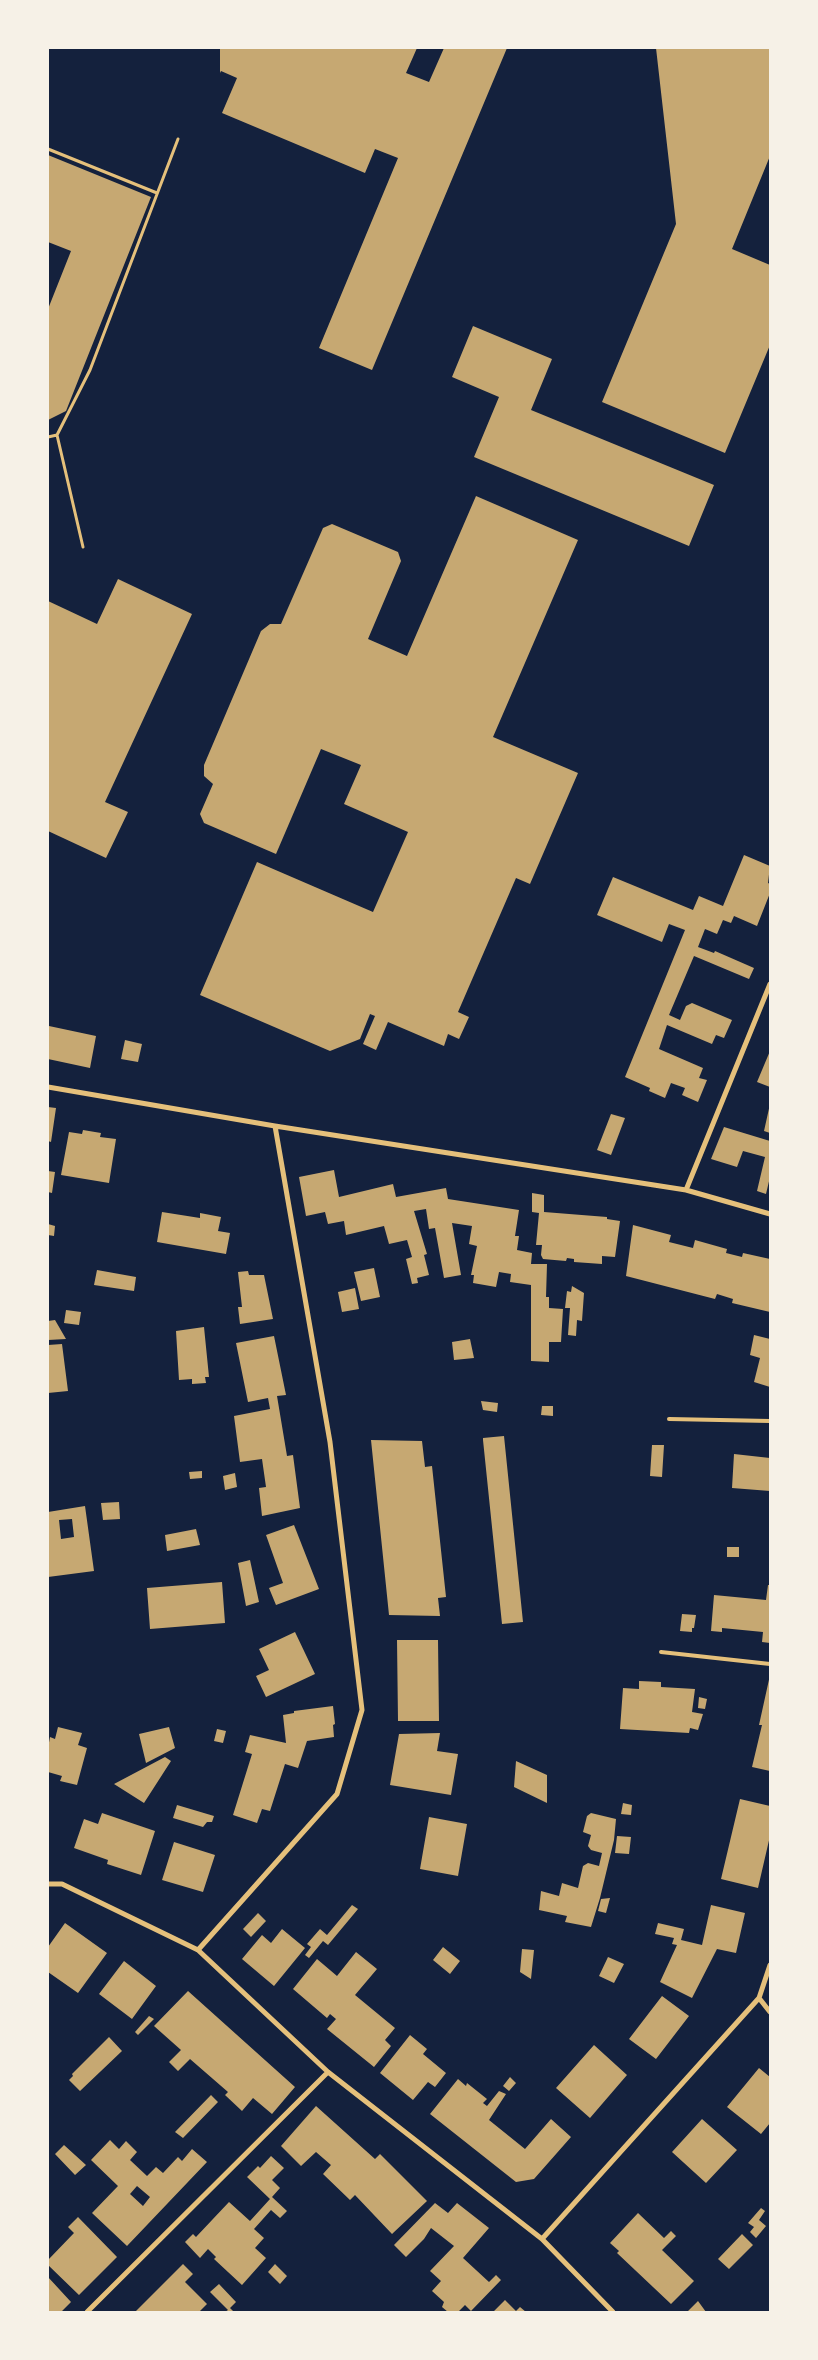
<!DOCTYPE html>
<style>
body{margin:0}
#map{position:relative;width:818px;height:2360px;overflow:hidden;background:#14213d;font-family:"Nunito Sans",sans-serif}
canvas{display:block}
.frame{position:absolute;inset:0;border:49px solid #f6f1e7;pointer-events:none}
</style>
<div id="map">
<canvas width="818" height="2360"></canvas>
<div class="frame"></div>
</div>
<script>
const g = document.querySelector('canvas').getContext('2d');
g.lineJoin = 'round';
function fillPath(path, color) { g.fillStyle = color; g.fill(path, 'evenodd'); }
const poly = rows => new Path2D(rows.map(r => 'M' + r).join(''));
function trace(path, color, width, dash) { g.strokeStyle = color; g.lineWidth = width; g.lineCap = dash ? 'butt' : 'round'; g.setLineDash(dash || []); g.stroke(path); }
fillPath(poly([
 [220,48,417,48,406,73,429,82,444,48,507,48,372,370,319,348,398,158,375,149,365,173,222,113,237,78,221,71,220,73],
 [656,48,770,48,770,156,732,249,770,265,770,345,725,453,602,402,676,224],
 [48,155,151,197,66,411,48,420,48,309,71,251,48,242],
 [473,326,552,359,531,410,714,485,689,546,474,457,499,397,452,377],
 [476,496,578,540,493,737,578,773,530,884,516,878,458,1012,469,1017,459,1039,448,1034,444,1046,388,1022,376,1050,363,1044,375,1016,370,1014,360,1039,330,1051,200,995,257,862,373,912,408,832,344,804,361,765,321,749,276,854,204,823,200,814,213,784,204,776,204,765,261,631,270,624,281,624,323,528,332,524,398,552,401,561,368,639,407,656],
 [118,579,192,614,105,802,128,812,106,858,48,831,48,601,97,624],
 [744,855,770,866,768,883,770,884,770,893,757,926,734,916,731,923,723,920,717,934,705,929,698,947,714,953,715,951,754,968,749,979,694,956,669,1015,680,1020,686,1006,692,1003,732,1020,724,1038,716,1035,712,1044,667,1025,659,1049,703,1068,699,1078,707,1080,698,1102,682,1095,685,1088,671,1083,665,1098,649,1091,650,1088,625,1077,685,930,669,924,662,942,597,915,613,877,693,910,699,896,723,906],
 [49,1026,96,1036,90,1068,48,1059],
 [125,1040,142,1044,138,1062,121,1059],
 [770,1051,770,1087,757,1082],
 [770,1104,770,1133,764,1131],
 [48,1107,56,1108,51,1142,48,1141],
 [611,1114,625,1118,611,1155,597,1150],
 [724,1127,770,1141,770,1177,766,1194,757,1191,765,1157,743,1151,737,1167,711,1159],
 [83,1130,101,1133,100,1137,116,1139,109,1183,61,1175,69,1132,82,1134],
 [334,1170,339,1197,393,1184,396,1197,446,1188,448,1199,519,1210,515,1236,519,1236,517,1250,532,1253,531,1264,547,1264,546,1297,549,1297,549,1308,563,1309,561,1342,549,1342,549,1362,531,1361,531,1285,510,1282,511,1274,499,1272,496,1287,473,1283,474,1275,471,1275,477,1246,469,1244,472,1226,452,1223,461,1275,444,1278,435,1228,429,1229,426,1209,414,1211,427,1254,424,1255,429,1275,417,1278,418,1283,412,1284,406,1259,412,1257,407,1240,389,1244,384,1226,346,1235,344,1221,328,1224,325,1212,306,1216,299,1177],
 [48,1171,55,1172,52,1193,48,1192],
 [532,1193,544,1195,544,1212,607,1217,607,1219,620,1221,615,1257,602,1256,602,1264,574,1262,574,1259,567,1258,566,1261,543,1259,541,1255,542,1245,536,1245,539,1213,532,1212],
 [162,1212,200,1218,200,1213,221,1217,218,1231,230,1233,226,1254,157,1242],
 [48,1224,55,1226,54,1236,48,1235],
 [633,1225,671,1235,669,1242,693,1248,695,1240,727,1249,726,1253,742,1257,743,1253,770,1259,770,1312,732,1303,733,1299,717,1294,715,1299,626,1276],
 [374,1268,380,1297,361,1301,354,1272],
 [97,1270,136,1277,134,1291,94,1285],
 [248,1271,249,1275,264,1275,273,1319,240,1324,238,1307,242,1307,238,1272],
 [572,1286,584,1293,582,1321,577,1320,576,1336,568,1335,570,1308,565,1308,567,1291,571,1292],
 [355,1288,359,1309,342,1312,338,1292],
 [66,1310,81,1312,79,1325,64,1323],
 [55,1320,66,1339,48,1340,48,1321],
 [204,1327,209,1377,205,1377,206,1383,192,1384,192,1379,179,1380,176,1331],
 [754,1335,770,1339,770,1387,754,1382,760,1358,750,1355],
 [274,1336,286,1395,277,1396,287,1456,293,1455,300,1508,262,1516,259,1488,266,1487,262,1459,240,1462,234,1416,270,1409,268,1398,248,1402,236,1343],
 [470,1339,474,1358,454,1360,452,1342],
 [62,1344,68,1391,48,1393,48,1345],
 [481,1401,498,1403,497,1412,483,1410],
 [542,1406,553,1406,553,1416,541,1415],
 [504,1436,523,1622,502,1624,483,1440,483,1438],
 [371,1440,422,1441,425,1467,432,1466,446,1597,438,1598,440,1616,389,1615],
 [652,1445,664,1445,662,1477,650,1476],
 [734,1454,770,1458,770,1491,732,1488],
 [202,1471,202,1478,190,1479,189,1472],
 [235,1473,237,1487,225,1490,223,1476],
 [119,1502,120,1519,103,1520,101,1503],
 [85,1506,94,1571,48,1577,48,1512],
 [72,1519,74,1537,61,1539,59,1520],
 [294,1525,319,1589,276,1605,269,1588,283,1583,266,1535],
 [196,1529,200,1545,167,1551,165,1535],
 [727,1547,739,1547,739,1557,727,1557],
 [250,1560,259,1602,246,1606,238,1563],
 [222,1582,225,1623,150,1629,147,1588],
 [768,1585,770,1585,770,1643,762,1642,763,1632,722,1628,722,1632,711,1631,714,1595,766,1600],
 [682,1614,696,1615,694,1628,692,1628,692,1632,680,1631],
 [295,1632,315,1674,266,1697,256,1676,269,1670,259,1649],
 [397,1640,438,1640,439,1721,398,1721],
 [770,1675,770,1771,752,1767,762,1725,759,1725],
 [639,1681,661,1682,661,1687,695,1689,692,1712,703,1714,698,1730,690,1728,689,1733,620,1729,623,1688,639,1689],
 [699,1697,707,1699,705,1709,698,1708],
 [333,1706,335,1724,333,1725,334,1737,307,1741,298,1768,285,1764,270,1811,262,1809,257,1823,233,1815,252,1754,245,1752,250,1735,286,1743,283,1715,294,1713,294,1711],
 [58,1727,82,1733,78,1745,87,1748,77,1785,60,1781,62,1776,48,1772,48,1748,50,1737,55,1739],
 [169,1727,175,1748,146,1763,139,1734],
 [217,1729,226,1731,223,1743,214,1741],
 [440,1733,437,1751,458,1754,451,1795,390,1785,399,1734],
 [165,1757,171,1761,144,1803,114,1784],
 [516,1761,547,1775,547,1803,514,1787],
 [740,1799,770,1806,770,1836,758,1888,721,1879],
 [623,1803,632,1805,631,1815,621,1814],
 [177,1805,214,1816,212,1822,207,1822,203,1827,173,1818],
 [102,1813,155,1831,141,1875,107,1864,108,1860,74,1848,84,1819,98,1824],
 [591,1813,616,1819,614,1840,600,1898,591,1927,565,1922,567,1916,539,1910,541,1891,559,1896,562,1883,578,1888,583,1866,588,1863,599,1866,602,1853,591,1850,588,1846,591,1835,583,1832,587,1816],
 [429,1817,467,1824,458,1876,420,1869],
 [617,1836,631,1837,629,1854,615,1853],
 [174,1842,215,1855,203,1892,162,1880],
 [610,1898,606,1913,598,1911,601,1899],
 [352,1905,358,1909,328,1945,323,1941,309,1958,305,1955,311,1947,307,1944,320,1929,327,1935],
 [711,1905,745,1913,736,1953,717,1949,692,1998,660,1982,677,1945,672,1944,674,1938,655,1934,658,1923,684,1929,681,1940,702,1945],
 [258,1913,266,1921,251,1937,243,1929],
 [65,1923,107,1953,78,1993,48,1972,48,1947],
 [282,1929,305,1948,274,1986,242,1959,262,1935,271,1943],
 [443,1947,460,1961,450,1974,433,1960],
 [522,1949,534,1950,531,1979,520,1972],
 [356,1952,377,1969,355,1995,395,2028,385,2040,391,2046,374,2067,327,2029,336,2019,330,2014,327,2018,293,1989,317,1959,337,1976],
 [608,1957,624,1964,614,1983,599,1976],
 [124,1961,156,1986,132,2019,99,1994],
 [188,1991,295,2087,272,2114,253,2098,242,2111,225,2095,228,2092,190,2059,178,2071,169,2062,181,2050,154,2026],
 [662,1996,689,2016,656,2059,629,2039],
 [149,2016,154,2019,138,2035,135,2032],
 [410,2035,427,2049,423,2054,446,2073,435,2087,428,2082,413,2100,380,2073],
 [109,2037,122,2051,80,2091,69,2080,73,2076,72,2074],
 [594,2045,627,2075,590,2118,556,2088],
 [759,2068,770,2077,770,2123,761,2134,727,2107],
 [510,2077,516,2083,509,2091,503,2086],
 [458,2079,466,2086,467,2083,487,2099,483,2103,487,2106,499,2091,506,2094,489,2120,525,2149,551,2119,571,2137,534,2179,516,2182,430,2114],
 [211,2095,218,2102,183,2138,175,2132],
 [316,2106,375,2159,380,2154,427,2201,392,2234,355,2195,350,2200,323,2174,331,2165,316,2152,301,2166,281,2146],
 [702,2119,737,2150,706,2183,672,2152],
 [110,2140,119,2149,126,2141,137,2152,130,2160,147,2176,156,2167,163,2173,178,2157,182,2161,192,2149,207,2162,127,2246,92,2213,118,2186,91,2160],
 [137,2186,150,2197,143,2206,130,2194],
 [64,2145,86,2165,75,2175,55,2154],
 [271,2156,284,2168,272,2180,280,2188,272,2197,287,2211,280,2218,271,2210,254,2229,264,2238,255,2248,266,2258,242,2285,214,2259,216,2257,208,2249,200,2258,185,2242,193,2234,196,2237,229,2202,250,2221,270,2199,247,2177,258,2166,260,2168],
 [435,2203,448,2213,457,2203,489,2228,463,2258,489,2282,496,2275,501,2280,471,2311,465,2305,458,2312,448,2312,442,2307,444,2302,432,2291,441,2281,430,2271,454,2246,431,2228,424,2239,406,2257,394,2245],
 [761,2208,765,2211,759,2220,766,2226,756,2238,750,2232,754,2227,748,2223],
 [638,2213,664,2238,671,2231,676,2236,662,2250,694,2281,671,2304,617,2253,619,2251,610,2243],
 [78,2217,117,2257,79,2295,48,2265,48,2260,74,2233,68,2227],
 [742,2234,753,2245,729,2269,718,2259],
 [183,2264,193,2274,185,2282,207,2304,199,2312,135,2312],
 [275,2264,287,2276,280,2284,268,2272],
 [48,2277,71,2302,61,2312,58,2311,48,2312],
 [219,2284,236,2302,230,2308,234,2312,225,2312,228,2310,210,2292],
 [505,2300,516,2311,520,2307,526,2312,493,2312],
 [698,2301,706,2312,687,2312]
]), '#c6a872');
trace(poly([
 [48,149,157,193],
 [57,435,83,547],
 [48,437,57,435,90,370,178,139]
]), '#e5c07b', 3);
trace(poly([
 [669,1419,770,1421],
 [661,1652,770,1664]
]), '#e5c07b', 4);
trace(poly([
 [48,1087,275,1126,686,1190,770,1214],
 [686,1190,770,984],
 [48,1884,62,1884,198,1950,328,2072,542,2239,613,2312],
 [198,1950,337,1794,362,1710,330,1442,275,1126],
 [759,1998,770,2012],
 [542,2239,759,1998,770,1965],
 [87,2312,328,2072]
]), '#e5c07b', 5);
</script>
